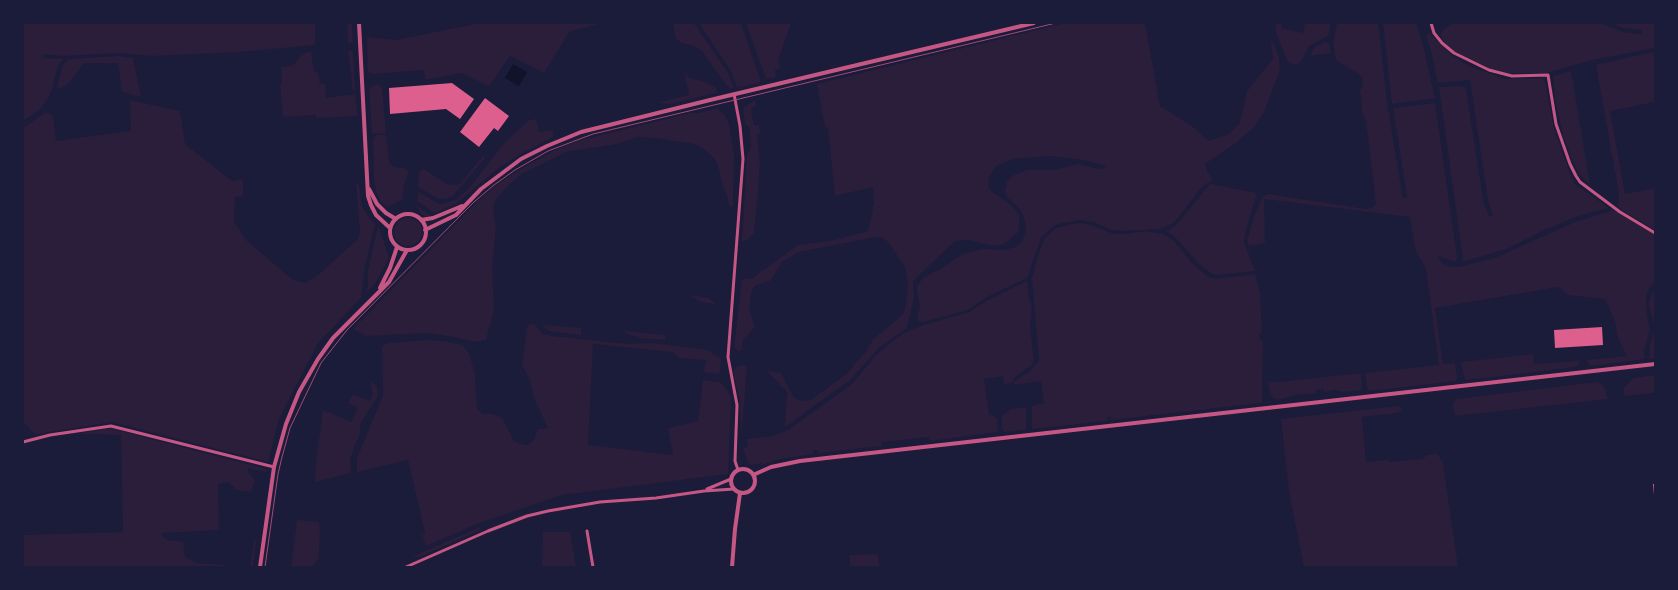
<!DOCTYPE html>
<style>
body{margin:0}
#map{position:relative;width:1678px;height:590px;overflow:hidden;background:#1b1b3a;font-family:"Space Grotesk",sans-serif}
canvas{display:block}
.frame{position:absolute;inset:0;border:24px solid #1b1b3a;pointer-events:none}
</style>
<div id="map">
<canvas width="1678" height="590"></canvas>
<div class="frame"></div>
</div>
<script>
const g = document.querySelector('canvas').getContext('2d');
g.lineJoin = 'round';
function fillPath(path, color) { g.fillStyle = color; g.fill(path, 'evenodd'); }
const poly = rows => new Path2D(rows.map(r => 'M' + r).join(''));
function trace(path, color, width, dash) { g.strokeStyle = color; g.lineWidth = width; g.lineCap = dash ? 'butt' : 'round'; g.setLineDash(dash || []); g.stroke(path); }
fillPath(poly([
 [23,23,315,23,315,45,238,52,151,56,120,53,63,56,44,54,43,58,64,59,58,65,52,90,46,102,39,110,23,121],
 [347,23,352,23,353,43,348,43],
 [480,23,604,23,570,31,544,73,510,56,490,85,486,85,462,73,425,80,424,70,373,74,368,71,367,39,368,37,396,40],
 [673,23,694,23,728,73,734,88,731,89,726,85,702,51,694,46,682,43,676,39],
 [699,23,741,23,761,82,737,88,731,71],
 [746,23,791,23,778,61,780,68,775,70,776,77,766,79],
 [1065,23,1145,23,1160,106,1192,126,1209,141,1229,134,1240,123,1247,91,1273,59,1270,36,1279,56,1280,70,1264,112,1254,127,1236,143,1205,164,1207,171,1211,177,1213,181,1209,182,1202,187,1178,218,1172,224,1160,229,1122,231,1111,230,1094,222,1080,220,1058,224,1052,227,1041,238,1027,278,987,297,968,310,923,322,919,321,917,316,920,307,917,291,917,286,923,278,942,268,963,254,983,249,1005,250,1015,247,1022,242,1026,230,1024,217,1018,207,1008,198,1005,191,1007,182,1012,176,1027,170,1053,170,1078,164,1099,169,1104,168,1106,166,1084,160,1051,156,1013,159,996,166,989,177,988,184,990,190,1011,205,1019,215,1019,230,1008,241,1002,245,989,245,969,240,955,241,913,281,914,298,907,328,880,347,850,380,785,427,787,392,767,371,781,373,794,398,800,401,811,400,850,371,855,363,866,352,873,339,900,317,904,312,907,300,908,282,905,267,888,242,881,237,876,237,799,252,783,261,770,281,756,285,752,289,749,309,755,327,742,341,743,349,738,351,734,348,742,279,747,278,751,279,798,245,830,241,868,231,873,210,872,207,874,206,873,187,835,196,828,128,825,127,817,84],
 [1275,23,1282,23,1281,28,1303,33,1305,23,1331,23,1328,36,1309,46,1302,60,1297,64,1292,64,1288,62,1285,55,1277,35],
 [1337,23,1378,23,1388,109,1403,198,1407,197,1393,108,1435,103,1457,257,1455,262,1438,256,1442,263,1450,267,1458,267,1495,258,1575,222,1614,210,1655,234,1655,282,1648,290,1646,299,1647,315,1650,329,1644,352,1645,359,1591,366,1589,365,1587,360,1627,356,1618,338,1615,321,1605,299,1568,295,1558,287,1435,308,1443,364,1455,363,1457,377,1456,381,1370,391,1367,388,1365,373,1439,365,1426,269,1415,249,1410,217,1264,199,1265,243,1250,246,1258,272,1247,240,1254,216,1263,196,1268,194,1366,209,1372,208,1376,204,1366,121,1362,112,1361,98,1360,91,1363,85,1363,79,1360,75,1336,60,1333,43],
 [1383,23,1416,23,1423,45,1435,98,1392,104],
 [1453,23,1600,23,1623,32,1641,34,1642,30,1623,28,1612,23,1655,23,1655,48,1592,60,1547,73,1510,73,1491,69,1455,52,1444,42,1440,35,1443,30],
 [1429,33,1451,55,1467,65,1505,79,1542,79,1545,81,1554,129,1572,179,1575,184,1609,208,1578,216,1542,231,1509,248,1460,263,1463,260,1439,87,1458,86,1465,87,1466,89,1484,205,1490,217,1493,215,1488,201,1470,80,1438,83,1431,51,1426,36],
 [1325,42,1329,43,1331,53,1311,56,1312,51,1315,47],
 [348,51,353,51,355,90,353,91],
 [307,52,311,52,314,72,318,72,320,84,325,84,326,98,355,94,358,116,316,118,316,115,283,117,280,84,282,83,281,67,292,66,302,55],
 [1655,52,1655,108,1654,102,1610,111,1625,194,1655,188,1655,230,1622,210,1618,206,1619,194,1596,65,1629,57],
 [119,56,133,58,141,97,122,92,118,63,84,63,70,82,60,89,57,87,63,64,69,59],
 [1571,71,1590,185,1580,175,1572,160,1563,135,1555,98,1553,76],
 [684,72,689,78,706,82,715,87,717,90,716,93,670,104,661,103,660,102,689,95],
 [379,84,382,88,386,133,374,134,372,132,369,89,371,86],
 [130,100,180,111,185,144,232,181,243,179,243,196,235,197,234,222,246,240,293,280,305,283,317,276,358,239,360,232,356,184,359,184,362,206,368,216,375,224,365,266,361,298,318,343,279,419,268,462,112,422,37,434,32,432,28,426,23,424,23,128,46,112,53,116,56,141,131,131],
 [755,100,756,105,751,109,754,125,761,125,759,125,760,134,757,135,760,162,757,203,754,233,747,240,742,241,747,155,751,147,749,127,745,124,743,108],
 [717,108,725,115,729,125,734,155,733,207,729,206,727,195,722,185,719,169,715,159,704,149,694,144,656,138,638,137,617,144,566,152,520,175,511,183,495,200,493,210,496,227,492,266,494,310,486,340,474,342,454,337,428,333,367,336,354,330,355,327,479,200,499,183,521,169,553,151,578,141,690,113,699,113],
 [536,119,539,132,553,130,553,137,519,155,496,170,456,204,434,213,417,201,418,192,440,204,456,200,471,186,504,143,529,120],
 [376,135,386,135,389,161,392,166,398,168,404,168,409,171,405,181,402,200,387,207,381,202,377,194,374,181,373,140],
 [483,156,485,158,453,196,445,199,437,198,418,187,419,172,424,169,447,184,458,185,461,183],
 [1210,184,1252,192,1257,194,1247,226,1244,242,1255,271,1218,275,1212,274,1199,264,1173,235,1165,231,1169,230,1177,224],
 [416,205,431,216,426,217,421,214],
 '394 232a14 14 0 1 1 28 0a14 14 0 1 1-28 0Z',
 [1081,223,1091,225,1114,234,1123,234,1145,231,1163,234,1174,241,1193,264,1208,277,1216,279,1255,274,1260,294,1262,332,1259,335,1259,338,1261,339,1263,344,1262,402,1260,403,1111,420,1111,417,1107,417,1107,421,1032,429,1032,406,1044,403,1041,381,1014,385,1014,382,1029,372,1039,360,1032,278,1039,252,1045,238,1056,228,1072,224],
 [378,226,388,254,388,260,376,282,366,294,368,286,368,271],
 [1027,281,1028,292,1032,309,1030,325,1034,361,1032,365,1016,376,1012,383,1004,384,1003,376,984,379,989,414,997,418,998,432,930,441,929,437,881,442,882,446,818,453,818,450,813,450,813,454,780,459,762,465,761,463,753,465,748,463,743,449,748,446,746,439,773,436,788,430,851,385,877,354,902,334,923,325,969,312,988,300],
 [1655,288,1655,358,1649,359,1650,345,1655,328,1649,305,1650,298],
 [689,295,709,298,717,305,699,301],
 [531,324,535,324,542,334,552,336,627,344,653,343,707,350,721,358,720,371,718,374,704,372,706,360,679,358,673,352,593,344,588,445,673,455,668,428,698,421,703,380,720,382,727,390,731,399,728,474,562,495,479,523,426,546,422,535,425,533,408,460,357,472,357,458,383,395,382,347,385,344,389,343,426,340,444,341,462,345,469,353,475,374,477,409,483,414,492,414,502,417,514,441,524,445,528,445,534,440,538,429,548,428,534,398,530,380,522,365,527,328,528,325],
 [542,325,581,328,581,335,549,331],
 [625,331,665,335,665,340,641,338,625,333],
 [1533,354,1534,364,1579,361,1579,364,1576,367,1468,380,1465,379,1463,372,1461,362],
 [744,365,747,366,742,428,743,430,741,430,740,400,733,372,737,366],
 [1361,373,1362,390,1344,392,1334,390,1324,392,1324,389,1316,390,1316,393,1296,395,1277,400,1272,397,1270,392,1268,382,1279,382],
 [1655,375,1655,393,1624,396,1624,388,1633,378],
 [370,381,377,386,378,396,360,424,360,434,354,447,350,460,351,473,315,482,316,462,323,410,351,422,358,408,348,403,353,394,370,401,373,394],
 [1597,382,1604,386,1608,399,1455,416,1453,404,1456,399],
 [1398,406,1401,407,1401,411,1398,413,1362,417,1366,462,1389,460,1389,462,1422,459,1427,455,1438,454,1443,463,1458,567,1304,567,1289,492,1281,419],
 [1026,407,1026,430,1004,432,1002,428,1002,416,1011,409],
 [105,429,113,429,266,469,266,472,248,468,248,472,255,480,251,492,237,490,229,482,218,484,219,530,162,533,162,536,167,540,183,542,185,557,197,563,224,565,225,567,23,567,23,535,123,532,121,435,79,434,52,438],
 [297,520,319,522,320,531,319,558,312,567,291,567],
 [480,527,481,530,419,557,412,557],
 [543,532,570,532,576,567,542,567],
 [255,536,256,541,253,567,250,567],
 [878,554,879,567,850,567,850,555]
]), '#2a1e3b');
fillPath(poly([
 [513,64,527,72,519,86,505,78]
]), '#12122b');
fillPath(poly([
 [452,83,474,99,460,119,446,109,390,114,389,88],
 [485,98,509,116,498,131,494,128,479,147,460,132],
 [1602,327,1603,345,1555,348,1554,330],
 [1653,484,1655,484,1655,495,1654,495]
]), '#dd5f8e');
trace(poly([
 [1431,23,1434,33,1442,43,1454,53,1489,70,1512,76,1548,75,1556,124,1570,164,1576,176,1580,182,1620,212,1655,233],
 [734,94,740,126,743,159,728,357,737,405,735,461,738,470],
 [23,442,50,435,111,426,274,467],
 [707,489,731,479],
 [587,531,593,567],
 [406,567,488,531,527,516,548,511,600,502,656,498,704,491,734,489]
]), '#c65784', 3);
trace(poly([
 [359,23,368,196,371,205,376,215,390,228],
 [369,189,377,204,386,213,396,219],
 '390 232a18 18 0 1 1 36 0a18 18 0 1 1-36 0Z',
 [421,220,433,218,462,206],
 [425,230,456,215,481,189,521,159,547,146,581,132,710,100,1034,23],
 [380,288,390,268,397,247],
 '731 481a12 12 0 1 1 24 0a12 12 0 1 1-24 0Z',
 [753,475,771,467,800,461,1655,364],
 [260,567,274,467,286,424,299,392,318,359,333,338,389,282,407,250],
 [732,567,735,529,740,493]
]), '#c65784', 4);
trace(poly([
 [265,567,278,474,282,457,290,428,321,363,347,330,474,202,494,185,515,170,548,151,593,134,1056,23]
]), '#a44b75', 1);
</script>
